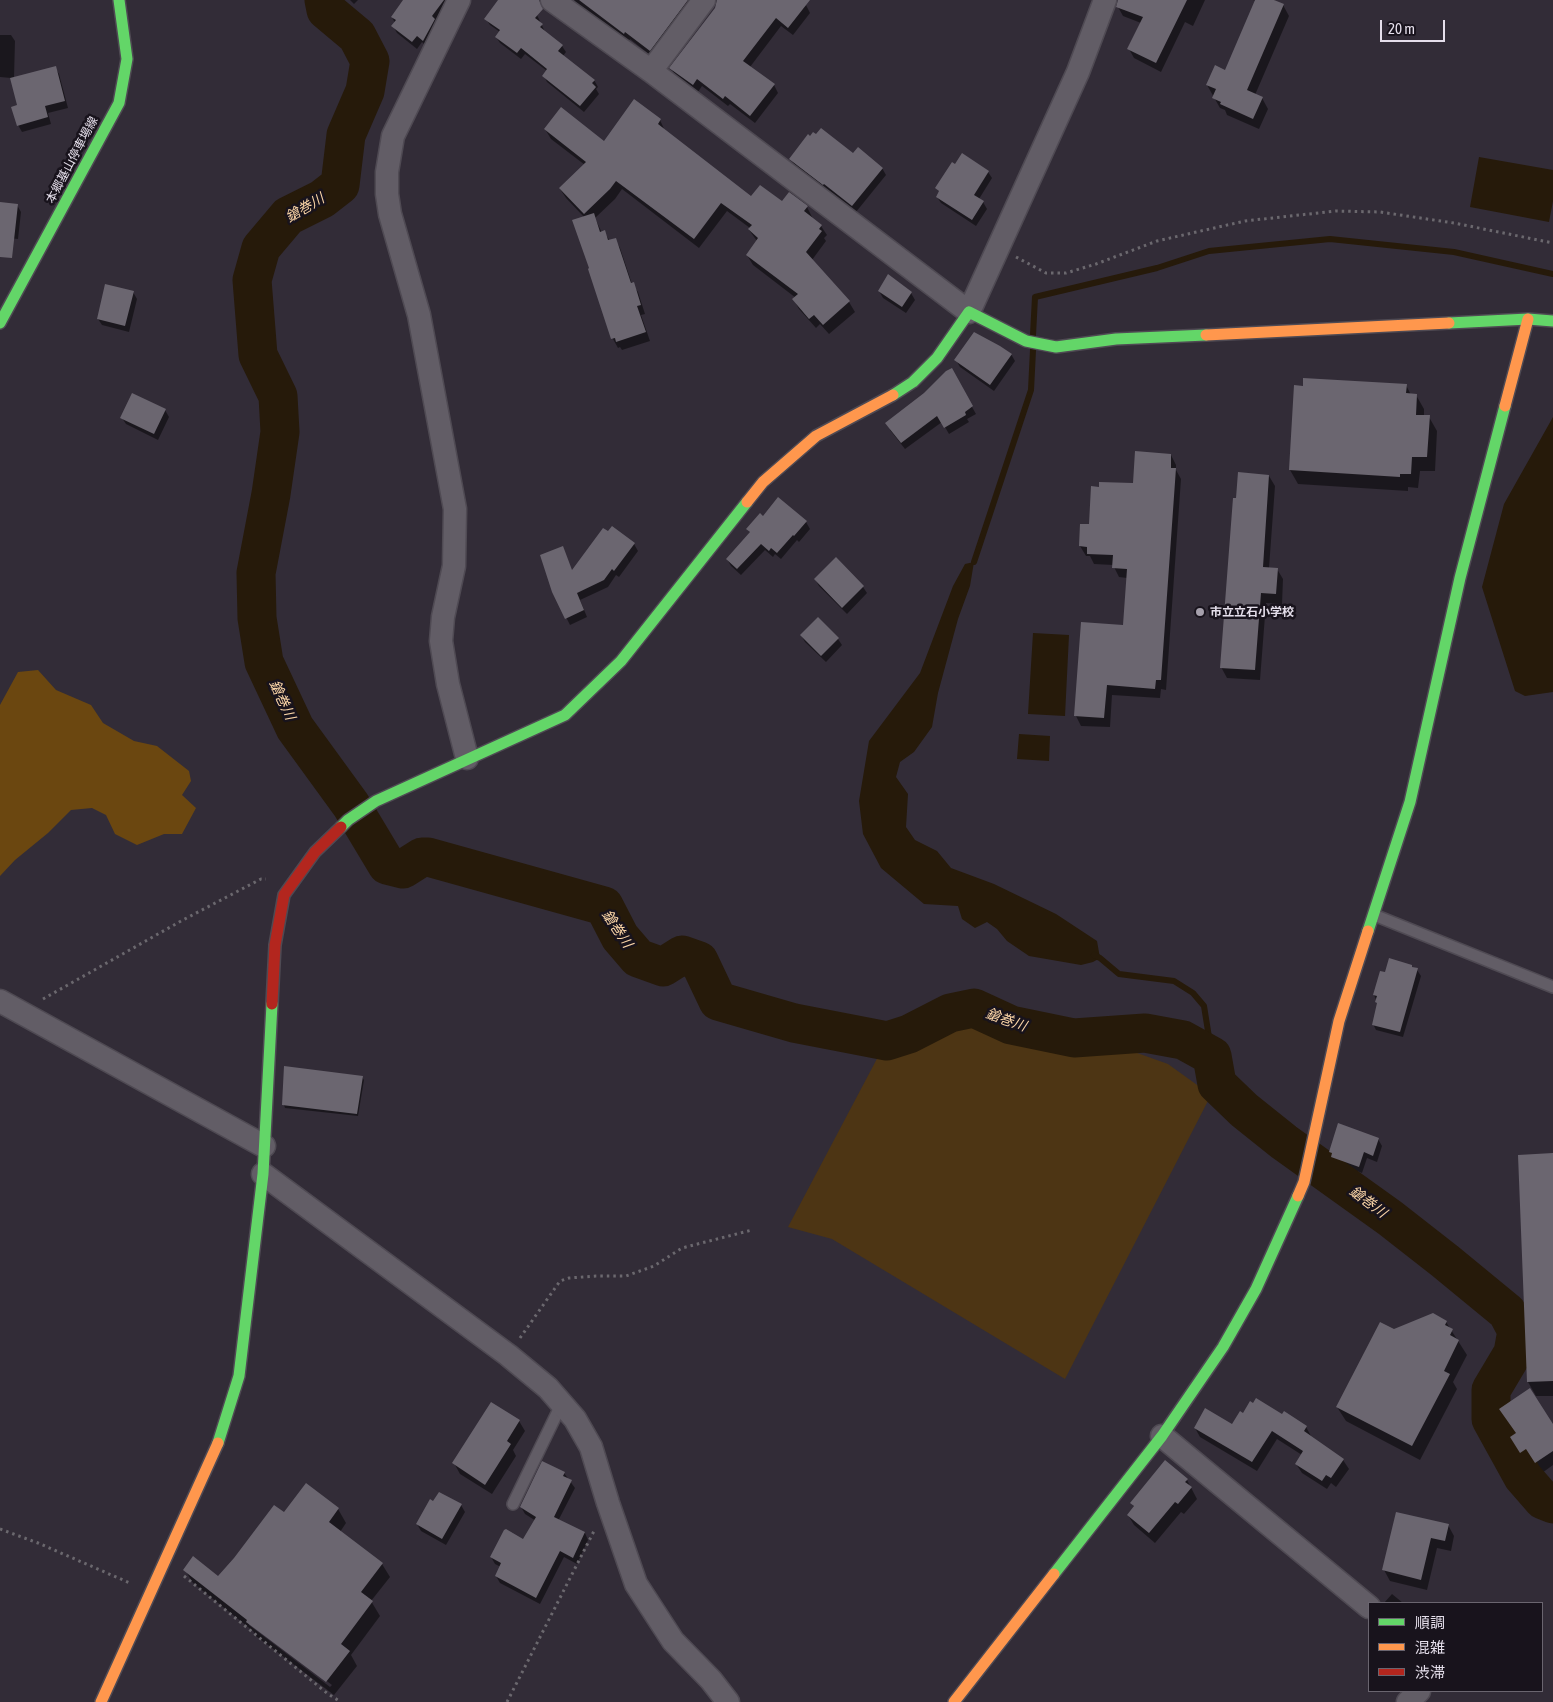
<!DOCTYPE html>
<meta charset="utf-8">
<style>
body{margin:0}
#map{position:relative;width:1553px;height:1702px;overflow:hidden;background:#322c37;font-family:"Asap Condensed","Noto Sans JP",sans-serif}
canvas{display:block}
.legend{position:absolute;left:1368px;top:1602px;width:175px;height:90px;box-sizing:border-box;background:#18131c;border:1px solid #6a656f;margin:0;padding:6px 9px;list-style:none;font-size:15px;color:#e5dfeb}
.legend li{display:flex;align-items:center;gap:10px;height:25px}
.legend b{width:25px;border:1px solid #6a656f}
.scale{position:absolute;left:1380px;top:20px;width:65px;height:22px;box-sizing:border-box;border:2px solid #e5dfeb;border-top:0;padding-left:6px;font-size:15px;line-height:18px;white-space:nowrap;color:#e5dfeb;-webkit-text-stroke:4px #18131c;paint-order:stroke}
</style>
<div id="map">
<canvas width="1553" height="1702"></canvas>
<ul class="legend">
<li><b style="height:6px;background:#63d668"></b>順調</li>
<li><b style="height:6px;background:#ff974d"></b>混雑</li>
<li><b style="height:6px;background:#b3261e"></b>渋滞</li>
</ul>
<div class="scale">20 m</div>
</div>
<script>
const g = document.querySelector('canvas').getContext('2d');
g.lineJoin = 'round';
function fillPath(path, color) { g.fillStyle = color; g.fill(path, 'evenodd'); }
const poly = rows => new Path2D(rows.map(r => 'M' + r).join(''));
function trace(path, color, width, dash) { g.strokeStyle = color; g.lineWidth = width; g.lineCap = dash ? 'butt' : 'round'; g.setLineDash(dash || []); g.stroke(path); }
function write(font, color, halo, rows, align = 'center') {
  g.font = font + ' "Asap Condensed","Noto Sans JP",sans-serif'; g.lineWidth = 5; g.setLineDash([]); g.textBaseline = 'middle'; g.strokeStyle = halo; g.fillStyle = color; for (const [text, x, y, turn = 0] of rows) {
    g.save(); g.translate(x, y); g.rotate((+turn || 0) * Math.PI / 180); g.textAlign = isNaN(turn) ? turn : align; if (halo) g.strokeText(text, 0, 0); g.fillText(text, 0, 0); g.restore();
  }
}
fillPath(poly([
 [981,1021,1032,1041,1086,1047,1126,1049,1168,1064,1211,1095,1065,1379,832,1239,788,1227,880,1053,912,1043,954,1023]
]), '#4d3514');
fillPath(poly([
 [38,670,56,690,91,705,103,723,134,741,157,746,189,771,191,781,182,795,196,808,182,834,164,834,137,845,115,834,106,815,92,808,71,810,48,833,15,860,0,876,0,705,18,672]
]), '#6b4710');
fillPath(poly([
 [1479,157,1553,170,1553,201,1549,222,1470,207],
 [1553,417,1553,692,1525,696,1515,691,1482,587,1504,504],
 [974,562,970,586,958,619,938,693,932,727,914,752,900,762,896,777,908,794,906,827,915,840,937,851,951,868,994,884,1056,914,1097,941,1100,958,1093,962,1081,965,1029,956,1007,941,997,929,987,922,975,928,962,919,958,906,924,904,881,868,863,834,859,801,869,741,920,673,953,586,965,564],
 [1033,633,1069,635,1065,716,1028,714],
 [1019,734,1050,736,1049,761,1017,759]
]), '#261a0a');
fillPath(poly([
 [350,0,358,0,354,4],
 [405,0,453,0,428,48,422,42,417,49,397,33,393,26,395,23,392,17],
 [499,0,516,0,537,15,545,32,562,46,566,52,563,56,594,80,598,87,596,89,599,94,584,112,547,82,544,76,547,71,525,54,521,59,500,43,496,37,500,32,490,25,486,19],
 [574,0,693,0,654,58,630,39,629,41,576,3],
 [718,0,799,0,806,5,810,13,793,35,781,26,750,67,774,85,778,93,755,123,730,104,728,106,702,86,698,92,676,77,671,68,716,8],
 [1118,0,1205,0,1193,26,1185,22,1161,72,1134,58,1129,49,1141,23,1123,16,1118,7],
 [1253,0,1275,0,1274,1,1283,5,1289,16,1255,95,1262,98,1268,109,1259,129,1227,115,1225,110,1220,108,1207,85,1226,71,1256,1],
 [0,35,11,35,15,41,14,78,55,68,59,74,68,108,48,113,51,124,22,132,18,125,19,106,11,78,0,77],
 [660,120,665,131,752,198,807,207,812,217,811,218,821,226,827,235,824,238,826,241,812,260,849,302,855,312,829,334,820,324,816,328,799,309,794,300,796,298,753,265,747,255,757,241,749,230,750,228,727,211,699,248,622,189,615,199,595,218,602,233,604,232,610,241,615,239,620,248,632,284,638,292,645,314,641,315,650,341,622,350,620,347,618,348,613,339,590,269,584,217,566,198,560,189,585,165,551,139,545,129,604,143],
 [854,154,882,168,886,175,856,212,828,190,827,191,794,166,791,159],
 [988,172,992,178,979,199,983,202,987,209,976,226,941,203,937,197,940,193,937,188],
 [0,203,17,205,21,212,18,239,0,237],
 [879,291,911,293,915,300,906,313,883,298],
 [133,292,137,299,129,332,102,325,98,319],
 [1011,354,1015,361,994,391,960,367,956,360],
 [951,370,976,414,967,419,969,422,949,434,942,422,905,449,890,430],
 [1406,385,1411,395,1416,395,1424,409,1424,416,1429,417,1437,431,1435,471,1420,471,1418,488,1408,487,1408,491,1298,484,1290,470,1304,387],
 [165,410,169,417,158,440,126,424,122,418],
 [1171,455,1176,465,1176,470,1181,479,1166,690,1161,689,1160,698,1112,695,1110,727,1081,726,1076,716,1124,626,1127,578,1119,577,1113,565,1094,564,1090,556,1086,556,1080,546,1090,526,1134,485],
 [1269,476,1275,486,1269,568,1277,569,1283,579,1282,604,1266,603,1260,680,1227,678,1221,667,1237,500],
 [778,499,806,522,810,529,799,542,797,540,781,559,775,554,773,557,765,550,741,575,731,566,727,559,751,534,748,529,763,518],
 [634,544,638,551,619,577,616,575,608,587,580,600,587,617,570,625,553,591],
 [836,558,863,587,867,593,847,614,819,586,815,579],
 [801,635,838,639,842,645,826,662,805,642],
 [1411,966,1413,969,1417,970,1421,976,1403,1037,1376,1030,1373,1024,1378,1004,1374,995,1386,973],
 [362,1077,364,1080,358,1116,285,1108,284,1105],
 [1378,1139,1382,1146,1377,1162,1367,1158,1362,1173,1336,1163,1330,1151],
 [1553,1154,1553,1396,1536,1396,1528,1382,1519,1156],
 [1446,1322,1467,1355,1453,1382,1457,1389,1420,1460,1346,1421,1337,1407,1394,1331],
 [1243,1415,1282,1416,1306,1427,1311,1436,1343,1460,1349,1469,1336,1487,1331,1483,1327,1489,1302,1473,1296,1464,1302,1455,1277,1439,1257,1471,1200,1437,1195,1428,1232,1426],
 [519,1421,525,1431,513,1450,516,1456,492,1494,460,1474,454,1463],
 [1553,1426,1553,1465,1542,1473,1533,1459,1527,1463,1517,1448,1517,1434],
 [564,1473,575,1488,558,1521,585,1533,588,1540,577,1564,564,1557,540,1604,500,1583,496,1576,501,1567,495,1564,491,1557,524,1540,536,1521,525,1514,521,1507],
 [1187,1480,1197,1499,1184,1514,1181,1512,1155,1543,1134,1525,1128,1515,1134,1507,1132,1503],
 [306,1485,338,1509,346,1523,340,1532,382,1564,390,1577,371,1601,380,1616,351,1655,357,1666,334,1695,256,1636,253,1631,193,1583,185,1570,219,1578,284,1514],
 [249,1622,332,1685,330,1687,249,1625],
 [461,1505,465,1512,446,1545,421,1531,417,1524],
 [1448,1525,1454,1536,1451,1551,1437,1548,1427,1590,1390,1581,1384,1570],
 [1392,1594,1403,1603,1384,1603]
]), '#0007');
trace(poly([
 [1033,335,1035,297,1157,268,1209,251,1330,239,1454,252,1553,274],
 [974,562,1031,390,1033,350],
 [1094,955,1100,958,1119,974,1174,981,1193,993,1204,1006,1212,1056]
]), '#261a0a', 6);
trace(poly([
 [324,0,326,10,357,36,370,61,365,91,346,135,340,185,322,199,288,216,261,248,252,280,258,355,278,396,280,432,271,494,256,573,257,618,264,662,295,728,351,805,387,865,403,869,422,857,428,857,604,906,620,937,638,958,663,967,682,955,699,961,718,1001,794,1023,887,1041,909,1034,950,1013,974,1008,1011,1025,1074,1038,1145,1033,1183,1040,1212,1056,1217,1084,1244,1110,1284,1142,1390,1218,1445,1261,1507,1312,1517,1331,1513,1353,1491,1390,1491,1419,1523,1477,1543,1500,1553,1504]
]), '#261a0a', 39);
fillPath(poly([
 [403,0,444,0,432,16,435,19,423,41,417,36,412,42,391,26,396,20,391,17],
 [498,0,539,0,543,9,535,18,543,24,540,27,563,45,558,51,595,80,592,83,596,87,580,106,542,76,547,69,521,48,517,53,495,37,500,30,484,19],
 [579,0,688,0,650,51,625,32,624,34],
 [717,0,810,0,788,28,776,18,743,61,775,84,750,116,725,96,723,99,697,79,693,85,669,68,715,8],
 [1118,0,1187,0,1156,63,1127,49,1143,17,1116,7],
 [1255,0,1274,0,1284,4,1247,90,1263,97,1253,119,1220,104,1221,102,1212,98,1216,89,1206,85,1215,65,1225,70],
 [56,66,65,101,45,106,48,117,17,126,11,107,17,105,10,78],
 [634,99,661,119,658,124,751,196,760,185,782,201,789,192,808,206,804,211,822,225,819,229,822,231,806,252,850,301,823,325,814,315,809,319,792,299,798,294,746,255,758,238,748,229,752,225,721,203,694,239,616,181,610,189,584,214,559,188,586,162,544,129,561,107,604,141],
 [821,128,853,153,858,147,883,168,852,206,824,184,823,185,789,159,808,134,810,136,813,132,816,134],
 [962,153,989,171,974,195,984,201,972,220,936,197,939,191,935,188,952,162,955,164],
 [0,202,18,204,12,258,0,257],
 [594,213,600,232,605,230,608,240,616,238,631,283,634,282,641,305,637,306,646,332,616,342,615,338,611,339,588,269,589,268,572,220],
 [888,274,912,292,902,307,878,291],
 [105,284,134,291,125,326,97,319],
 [974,332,1000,346,1012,354,990,385,954,360],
 [952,368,973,406,965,412,966,415,944,428,937,416,901,443,885,423,924,393,946,371],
 [1303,378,1407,384,1406,393,1417,394,1416,415,1430,415,1427,457,1412,457,1411,474,1400,474,1400,477,1289,470,1294,385,1303,386],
 [132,393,166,409,154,434,120,418],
 [1135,451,1171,454,1171,468,1176,468,1161,680,1156,680,1155,689,1107,685,1104,718,1074,716,1081,622,1123,625,1127,569,1112,568,1113,555,1087,554,1087,547,1079,546,1080,524,1089,524,1091,486,1099,487,1099,482,1133,483],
 [1238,472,1269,475,1263,567,1278,568,1276,594,1261,593,1255,670,1220,668,1233,498,1236,498],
 [778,497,807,521,794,536,793,535,777,553,771,548,769,551,761,544,737,569,726,559,750,532,746,529,760,513,763,516],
 [612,526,635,543,614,571,612,569,604,580,577,593,584,610,565,619,552,592,540,555,563,546,572,570,603,528,608,531],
 [836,557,864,586,842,608,814,579],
 [818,617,839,638,821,656,800,635],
 [1389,958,1412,965,1412,967,1418,968,1400,1032,1372,1025,1377,1003,1375,1002,1377,996,1373,995,1380,971,1385,972],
 [284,1066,363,1076,357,1114,282,1105],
 [1338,1123,1379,1138,1373,1156,1364,1152,1359,1167,1331,1157,1332,1153,1329,1152],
 [1553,1153,1553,1381,1527,1382,1518,1155],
 [1433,1313,1447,1321,1445,1325,1453,1329,1450,1335,1459,1340,1444,1371,1450,1374,1412,1446,1336,1407,1380,1322,1394,1329],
 [1530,1388,1553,1424,1553,1451,1535,1463,1526,1449,1520,1453,1510,1437,1516,1433,1499,1409],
 [1256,1398,1282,1414,1284,1411,1307,1426,1304,1431,1344,1459,1331,1478,1326,1475,1322,1481,1295,1464,1303,1451,1272,1431,1252,1462,1194,1428,1205,1408,1232,1424,1240,1411,1243,1413,1250,1401,1253,1403],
 [491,1402,520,1420,507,1441,511,1444,485,1485,452,1463],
 [1165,1460,1188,1479,1185,1482,1192,1487,1178,1504,1175,1502,1149,1533,1127,1515,1134,1506,1130,1503],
 [542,1461,565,1472,563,1476,572,1480,554,1517,585,1532,573,1558,560,1551,536,1598,495,1576,501,1563,490,1557,504,1530,506,1529,523,1539,536,1517,520,1507],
 [306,1483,339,1508,329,1522,383,1563,361,1592,373,1601,341,1644,350,1651,326,1682,246,1622,247,1620,183,1570,193,1556,218,1576,234,1558,274,1505,284,1512],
 [439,1492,462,1504,442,1539,416,1524,430,1499,433,1501],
 [1396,1512,1449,1524,1445,1541,1431,1538,1421,1580,1382,1570]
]), '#6b6670');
const lane = poly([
 [1374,915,1553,987],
 [513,1504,562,1403]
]);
const street = poly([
 [459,0,393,136,387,172,387,194,390,214,419,315,455,509,454,566,443,617,441,641,448,684,467,758],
 [552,0,651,71,969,312,1078,72,1105,0],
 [651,71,704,0],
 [0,1001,264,1146],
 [263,1174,508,1355,548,1388,575,1419,591,1447,608,1503,636,1584,673,1641,711,1680,728,1702],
 [1162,1436,1369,1607],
 [1408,1702,1419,1691]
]);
const fast = poly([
 [0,323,119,103,127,59,119,0],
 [1449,323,1528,319,1553,321],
 [893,395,913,382,937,358,969,312,1026,341,1056,347,1116,339,1206,335],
 [341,827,348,820,376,801,565,715,621,661,747,502],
 [1368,931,1410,802,1460,578,1505,406],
 [218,1443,239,1376,263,1174,272,1004],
 [1054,1574,1162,1436,1223,1347,1256,1289,1298,1196]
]);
const slow = poly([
 [1206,335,1449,323],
 [1505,406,1528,319],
 [747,502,763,482,816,436,893,395],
 [1298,1196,1304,1182,1339,1021,1368,931],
 [101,1702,218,1443],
 [954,1702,1054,1574]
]);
const jam = poly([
 [272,1004,275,945,284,895,315,852,341,827]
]);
trace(lane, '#4f4a53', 14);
trace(street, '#4f4a53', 25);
trace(fast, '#4f4a53', 14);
trace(slow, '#4f4a53', 14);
trace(jam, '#4f4a53', 14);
trace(poly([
 [1016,257,1046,273,1066,273,1096,264,1157,241,1245,221,1336,211,1380,212,1454,223,1553,243],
 [43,999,181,921,261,879,266,879],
 [520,1338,560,1281,569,1278,596,1276,626,1276,654,1266,682,1248,752,1230],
 [0,1529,38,1543,130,1583],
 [184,1576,328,1694,341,1702],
 [507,1702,594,1531]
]), '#6b686e', 3, [2.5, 4]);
trace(lane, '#625d66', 11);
trace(street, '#625d66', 22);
trace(fast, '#63d668', 11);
trace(slow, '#ff974d', 11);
trace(jam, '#b3261e', 11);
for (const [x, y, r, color] of [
 [1200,612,5,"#a6a0ac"]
]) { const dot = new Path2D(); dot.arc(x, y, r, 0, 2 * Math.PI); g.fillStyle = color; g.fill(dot); trace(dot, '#18131c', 2); }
write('12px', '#e5dfeb', '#18131c', [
 ["本郷基山停車場線",72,160,-62]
]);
write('bold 12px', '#e5dfeb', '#18131c', [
 ["市立立石小学校",1210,612]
], 'left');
write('italic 14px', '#fbd5a7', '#18131c', [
 ["鎗巻川",305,208,-31],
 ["鎗巻川",282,700,65],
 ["鎗巻川",617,929,56],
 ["鎗巻川",1006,1020,19],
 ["鎗巻川",1368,1202,37]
]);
</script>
